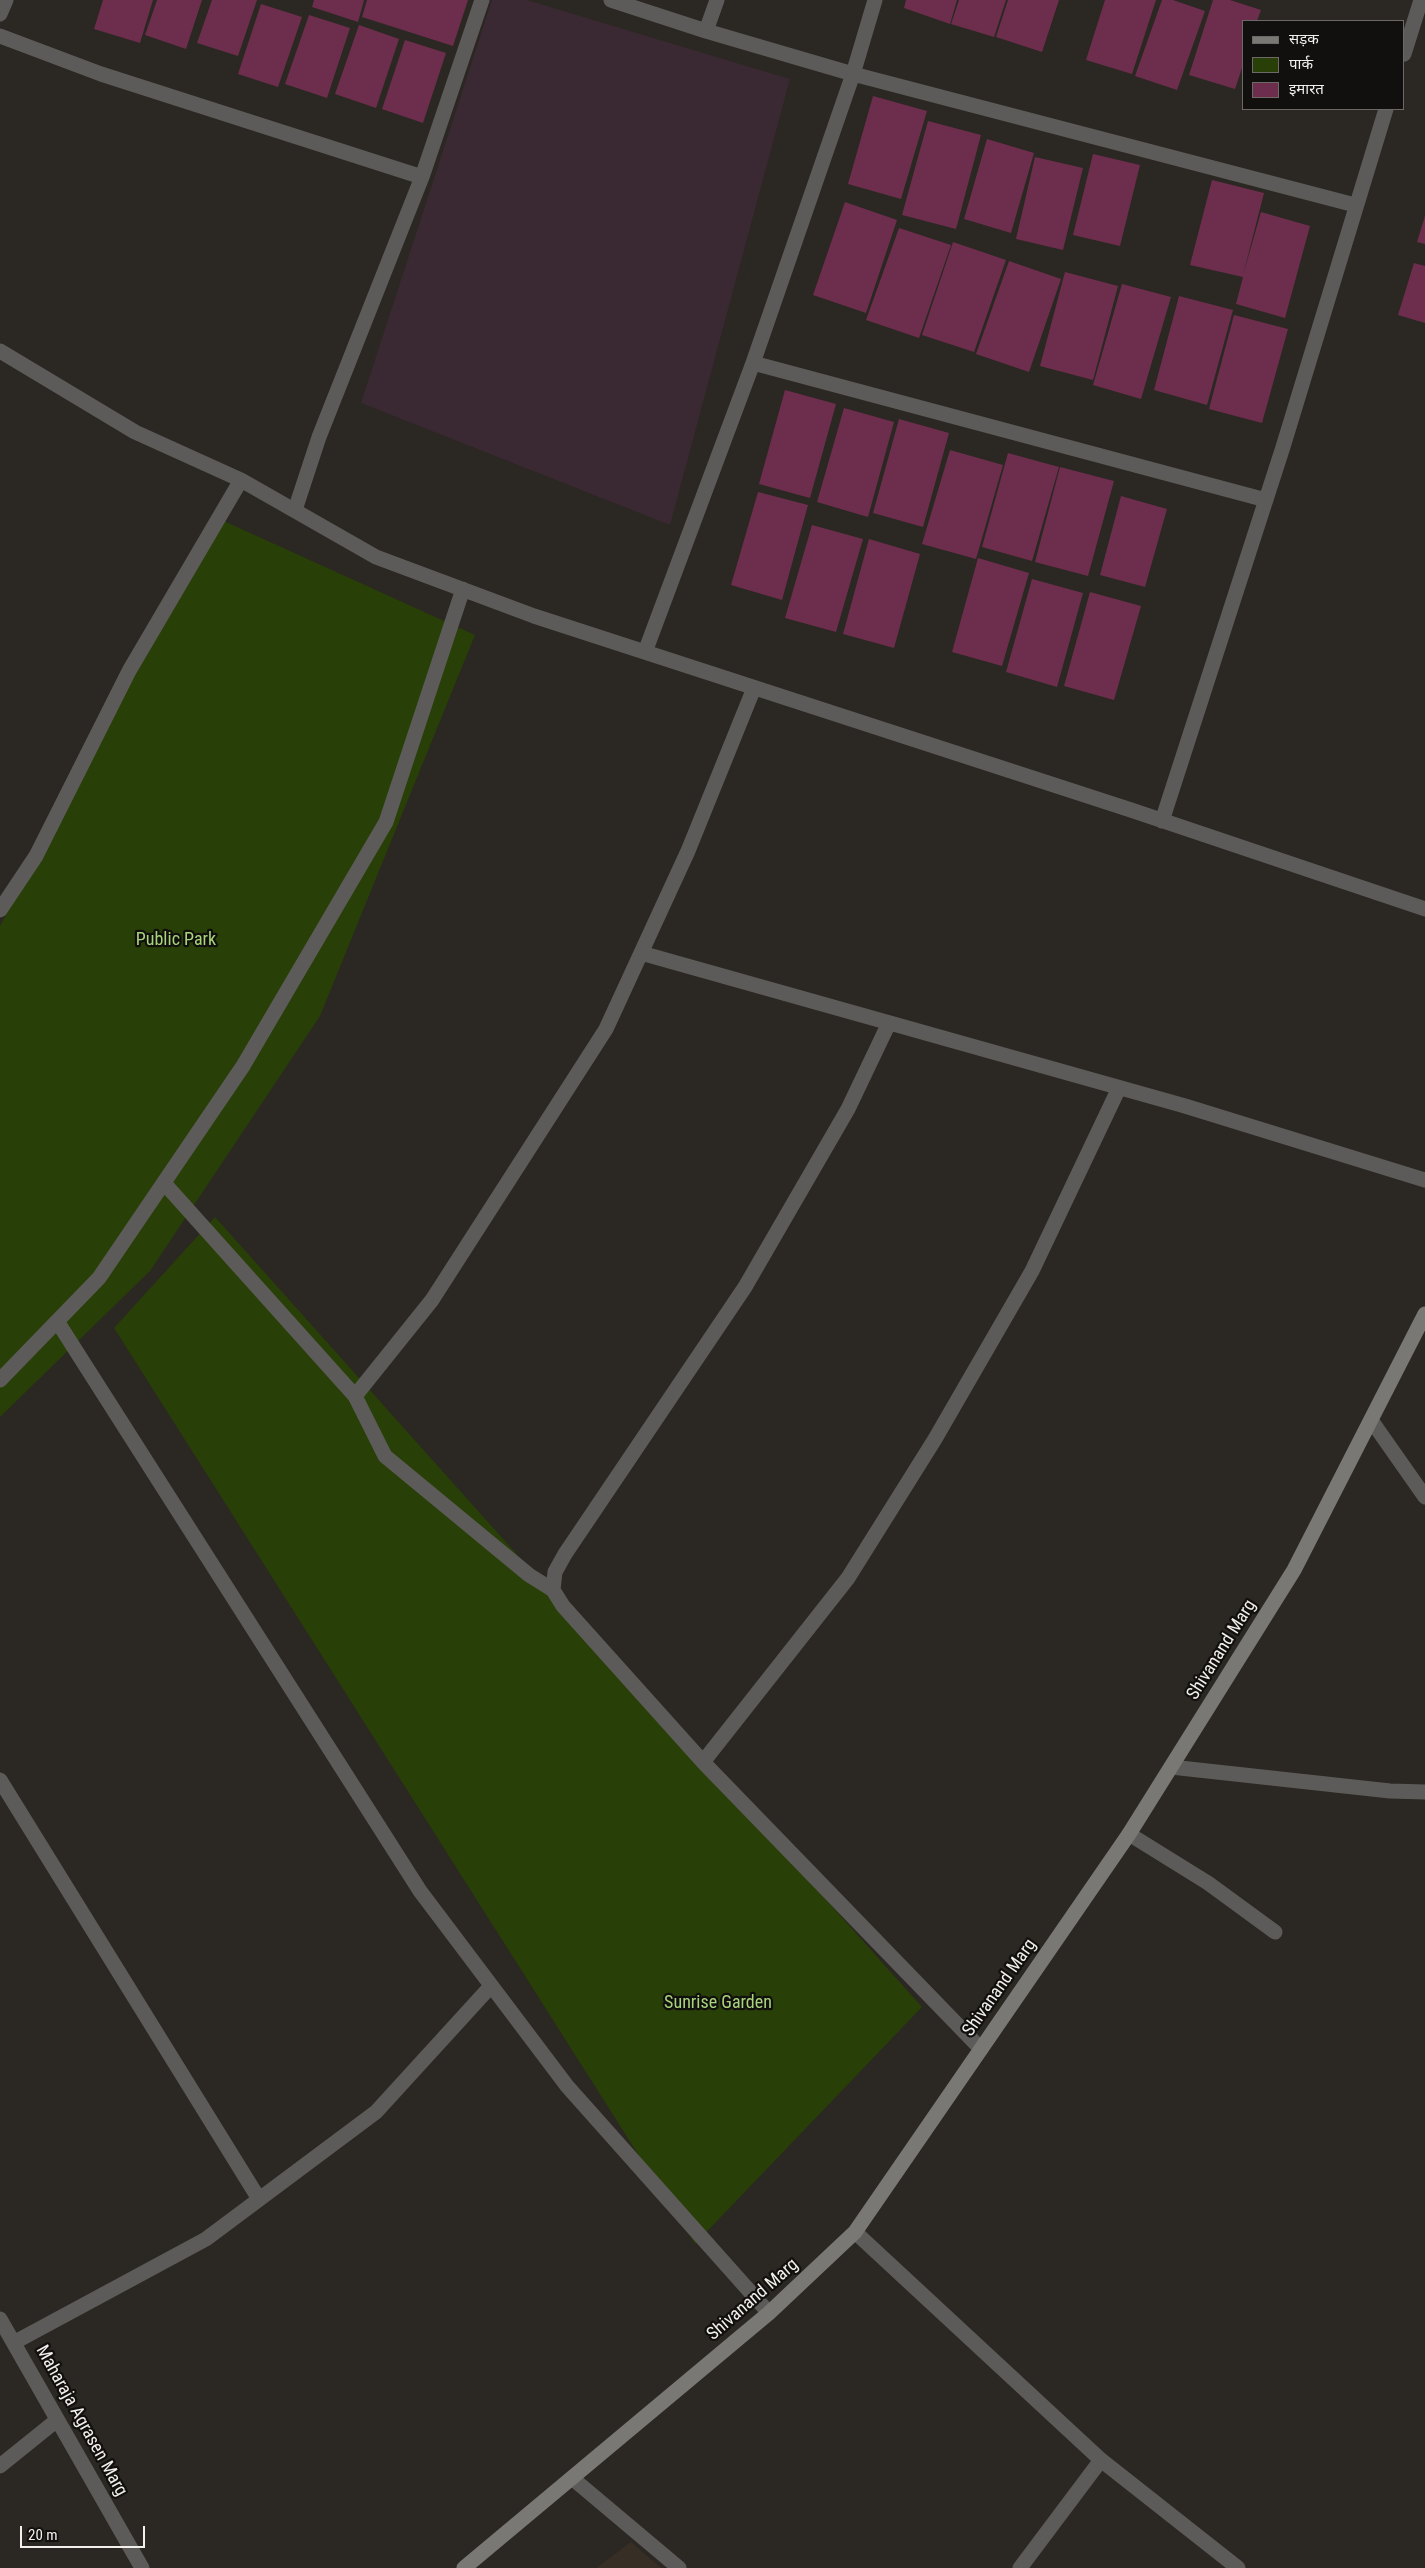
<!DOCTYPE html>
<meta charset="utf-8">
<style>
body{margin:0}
#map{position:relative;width:1425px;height:2568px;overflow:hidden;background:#2b2722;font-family:"Roboto Condensed","Noto Sans Devanagari",sans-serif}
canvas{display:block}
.legend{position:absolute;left:1242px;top:20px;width:162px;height:90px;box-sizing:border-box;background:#12100e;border:1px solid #6c6967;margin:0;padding:6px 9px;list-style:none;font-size:15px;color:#f2efec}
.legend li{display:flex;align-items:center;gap:10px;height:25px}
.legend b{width:25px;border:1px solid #6c6967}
.scale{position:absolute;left:20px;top:2526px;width:125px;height:22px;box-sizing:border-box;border:2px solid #f2efec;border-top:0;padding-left:6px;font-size:15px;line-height:18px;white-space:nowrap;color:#f2efec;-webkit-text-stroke:4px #12100e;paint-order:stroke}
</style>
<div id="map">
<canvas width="1425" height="2568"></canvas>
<ul class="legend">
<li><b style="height:6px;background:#7a7874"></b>सड़क</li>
<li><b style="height:14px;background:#283f07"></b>पार्क</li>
<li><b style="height:14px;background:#6d2e4d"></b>इमारत</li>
</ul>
<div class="scale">20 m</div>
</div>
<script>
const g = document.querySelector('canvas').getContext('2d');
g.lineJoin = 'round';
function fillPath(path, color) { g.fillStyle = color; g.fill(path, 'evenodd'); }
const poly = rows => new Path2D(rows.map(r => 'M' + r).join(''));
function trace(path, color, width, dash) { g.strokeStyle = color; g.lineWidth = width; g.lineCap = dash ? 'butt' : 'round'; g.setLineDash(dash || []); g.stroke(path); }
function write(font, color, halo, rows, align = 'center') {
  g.font = font + ' "Roboto Condensed",sans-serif'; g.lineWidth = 4.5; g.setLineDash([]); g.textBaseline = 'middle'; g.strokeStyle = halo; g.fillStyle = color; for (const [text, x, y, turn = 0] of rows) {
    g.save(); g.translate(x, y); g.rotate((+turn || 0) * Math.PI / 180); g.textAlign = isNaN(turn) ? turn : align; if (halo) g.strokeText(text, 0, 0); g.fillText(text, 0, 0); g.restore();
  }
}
fillPath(poly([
 [631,2542,661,2568,597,2568,599,2566]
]), '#372e25');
fillPath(poly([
 [492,0,527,0,790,79,670,525,361,403]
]), '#3a2932');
fillPath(poly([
 [215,517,475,635,320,1016,150,1271,0,1417,0,926],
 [215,1217,922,2007,695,2244,114,1328]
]), '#283f07');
fillPath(poly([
 [103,0,153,0,140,43,94,29],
 [157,0,202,0,186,49,145,35],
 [212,0,257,0,238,56,197,43],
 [314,0,364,0,358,22,312,7],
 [367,0,468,0,453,46,362,17],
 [906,0,957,0,950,24,904,8],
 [959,0,1006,0,994,37,951,24],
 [1008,0,1059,0,1042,52,996,37],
 [1105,0,1156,0,1132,74,1086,60],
 [1162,0,1173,0,1205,11,1177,90,1135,76],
 [1213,0,1230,0,1261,10,1257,21,1244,21,1244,62,1235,89,1189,75],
 [261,4,302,17,278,87,238,74],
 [309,15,350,28,327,98,285,84],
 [359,25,399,39,376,108,335,94],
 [405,40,446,53,423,123,382,109],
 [873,96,927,111,901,199,848,184],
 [928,121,981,135,956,229,902,215],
 [987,139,1034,153,1011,233,964,219],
 [1093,154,1140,165,1120,246,1073,235],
 [1035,157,1083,168,1063,250,1016,239],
 [1212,180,1264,193,1243,275,1261,212,1310,226,1285,318,1236,304,1243,277,1190,265],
 [845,202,897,220,866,313,813,295],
 [1425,216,1425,244,1417,242],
 [899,228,951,245,919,338,866,320],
 [953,242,1006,260,974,352,922,335],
 [1009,261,1061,279,1029,372,976,354],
 [1414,263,1425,266,1425,323,1398,315],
 [1065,272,1118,286,1093,380,1040,366],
 [1122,284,1171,297,1141,399,1093,385],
 [1179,296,1233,310,1207,405,1154,390],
 [1234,315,1288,329,1262,423,1209,409],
 [785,390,836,404,810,498,759,484],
 [844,408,894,422,868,517,817,502],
 [899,419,949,433,923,527,873,513],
 [950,450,1003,465,976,559,922,544],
 [1008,453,1059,467,1032,561,982,547],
 [1060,467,1114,481,1088,576,1035,562],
 [758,492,808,505,782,600,731,585],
 [1121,496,1167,509,1145,587,1100,575],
 [812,525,863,539,836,632,785,618],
 [869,539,920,554,894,648,843,634],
 [978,558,1029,573,1002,666,952,652],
 [1032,579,1083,593,1057,687,1006,672],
 [1090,592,1141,606,1114,700,1064,686]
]), '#6d2e4d');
trace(poly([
 [611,0,706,31,853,74,1355,205],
 [0,14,6,0],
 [706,31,717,0],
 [0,36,101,74,422,177],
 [1404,54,1421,0],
 [0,351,135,432,241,480,376,557,534,616,1131,810,1425,909],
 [753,363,1266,500],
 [295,510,319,437,422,177,482,0],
 [645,652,753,363,853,74,875,0],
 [1162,821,1283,447,1386,109],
 [0,910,36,856,129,671,241,480],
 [641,953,1185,1106,1425,1180],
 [889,1023,848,1109,745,1287,565,1554,555,1572,553,1590,563,1606,703,1762,981,2049],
 [164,1183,355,1396,385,1456,529,1575,553,1590],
 [57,1321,420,1891,567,2086,769,2313],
 [0,1380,99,1278,243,1066,386,822,463,589],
 [355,1396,432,1300,606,1029,688,851,754,688],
 [1371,1420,1425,1497],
 [703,1762,848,1578,935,1439,1032,1271,1119,1088],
 [1171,1767,1390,1791,1425,1792],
 [0,1780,259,2199],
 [1129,1834,1208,1883,1275,1932],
 [855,2232,1101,2460,1238,2568],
 [0,2319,142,2568],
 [15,2342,206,2239,376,2112,491,1986],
 [0,2466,57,2420],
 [572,2478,679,2568],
 [1020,2568,1101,2460]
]), '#5d5b59', 15);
trace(poly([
 [464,2568,769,2313,855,2232,1129,1834,1294,1570,1425,1314]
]), '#7a7874', 15);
write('18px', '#a9d47a', '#12100e', [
 ["Public Park",176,940],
 ["Sunrise Garden",718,2003]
]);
write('18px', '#f2efec', '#12100e', [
 ["Shivanand Marg",1222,1650,-58],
 ["Shivanand Marg",1000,1988,-55],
 ["Shivanand Marg",753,2300,-41],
 ["Maharaja Agrasen Marg",81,2421,61]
]);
</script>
